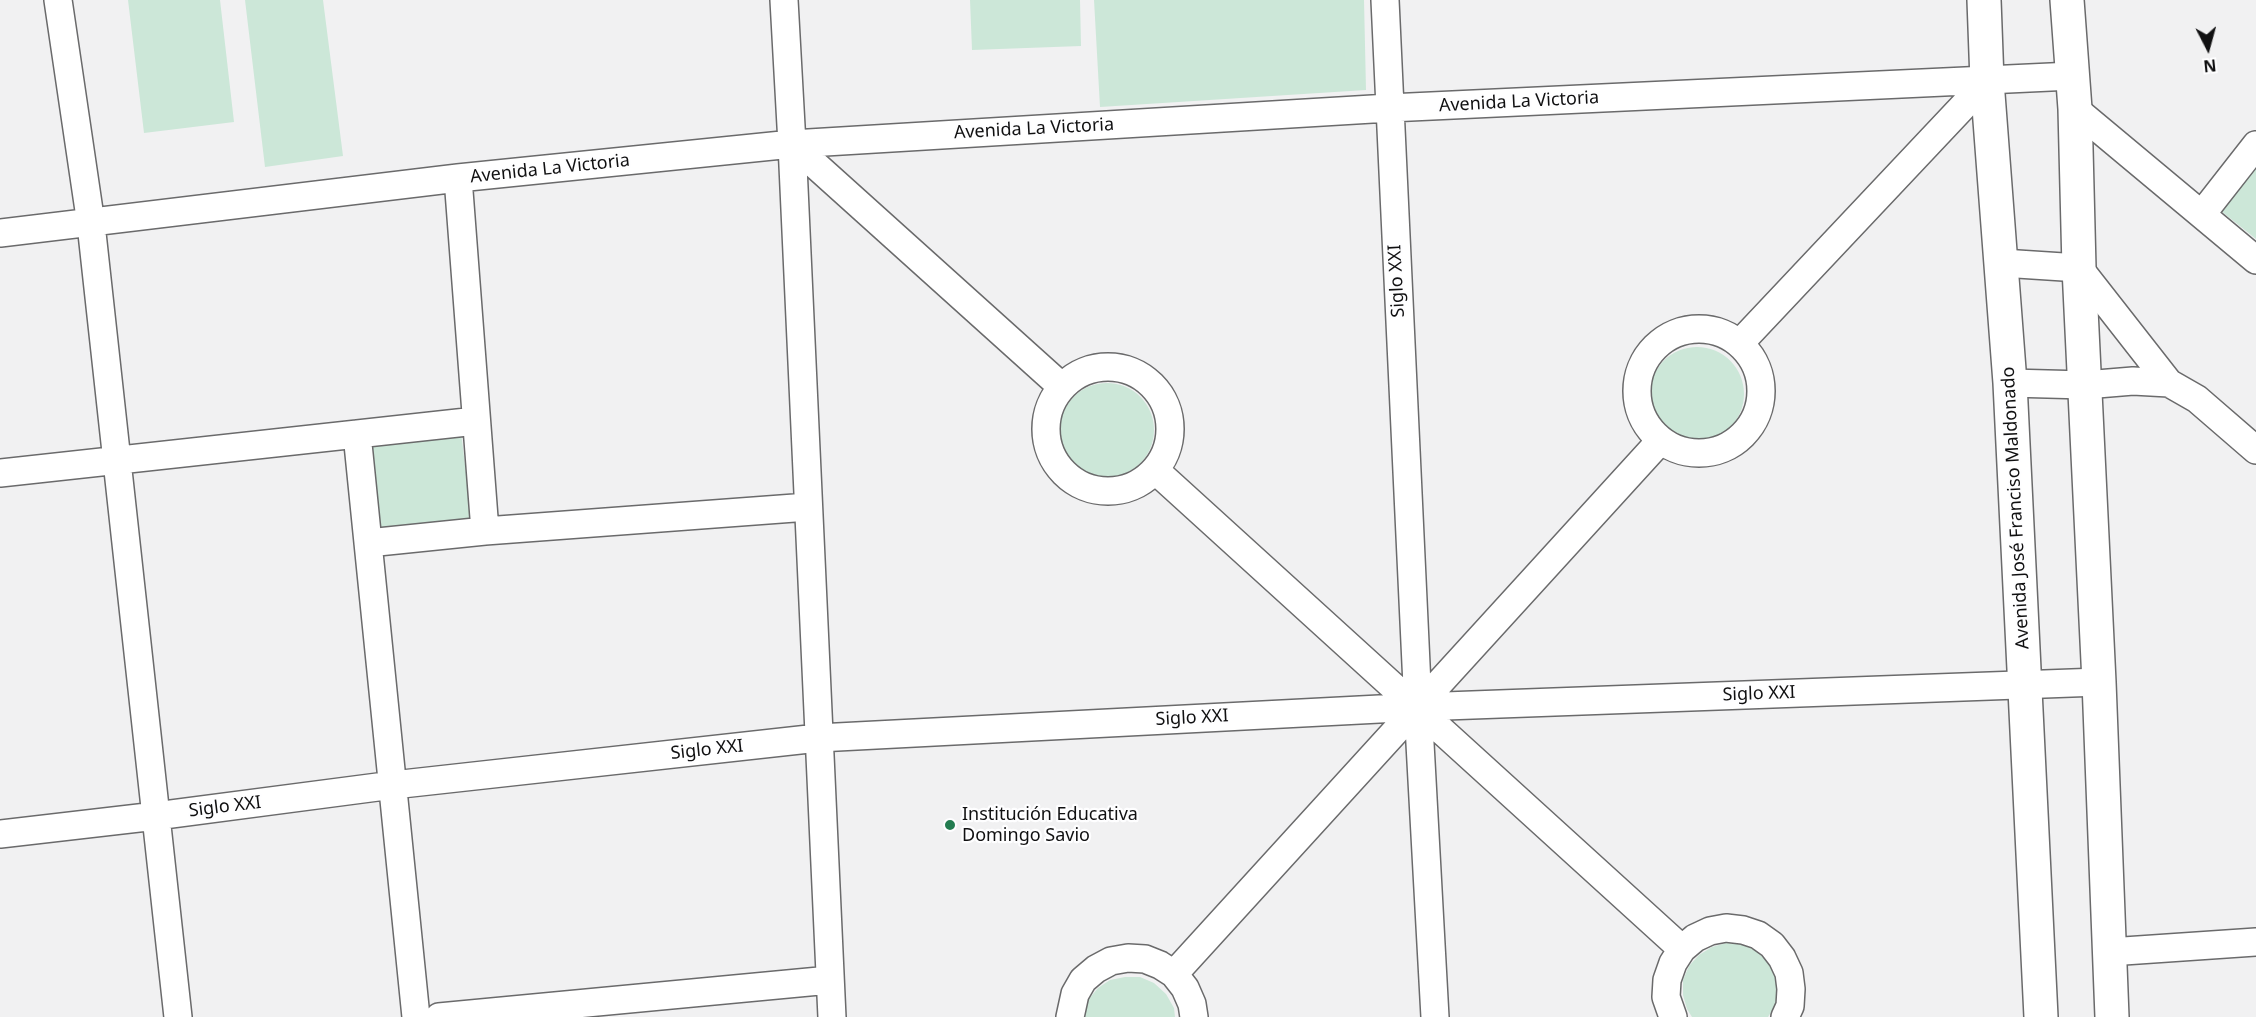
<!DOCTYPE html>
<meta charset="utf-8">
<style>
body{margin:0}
#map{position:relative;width:2256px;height:1017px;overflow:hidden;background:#f1f1f2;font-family:"Noto Sans",sans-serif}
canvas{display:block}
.north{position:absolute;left:2178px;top:18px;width:60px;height:60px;-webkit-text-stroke:4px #fefeff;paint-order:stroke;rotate:174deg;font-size:16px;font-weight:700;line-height:24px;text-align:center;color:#101011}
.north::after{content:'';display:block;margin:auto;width:21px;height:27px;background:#101011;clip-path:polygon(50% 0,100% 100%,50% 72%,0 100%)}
</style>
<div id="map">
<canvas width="2256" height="1017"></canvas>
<div class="north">N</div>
</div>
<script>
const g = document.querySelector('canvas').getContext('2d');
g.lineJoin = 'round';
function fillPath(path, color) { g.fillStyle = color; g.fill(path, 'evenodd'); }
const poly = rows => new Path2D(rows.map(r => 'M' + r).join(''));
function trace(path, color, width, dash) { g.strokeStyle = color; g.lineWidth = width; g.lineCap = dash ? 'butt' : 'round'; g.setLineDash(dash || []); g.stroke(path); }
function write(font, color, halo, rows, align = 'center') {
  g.font = font + ' "Noto Sans",sans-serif'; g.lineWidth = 4.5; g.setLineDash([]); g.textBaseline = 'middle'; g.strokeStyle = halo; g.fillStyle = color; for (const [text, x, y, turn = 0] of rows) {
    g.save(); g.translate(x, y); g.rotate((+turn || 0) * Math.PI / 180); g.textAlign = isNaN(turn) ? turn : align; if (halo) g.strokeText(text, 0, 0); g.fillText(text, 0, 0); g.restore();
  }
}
fillPath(poly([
 [128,0,220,0,234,122,144,133],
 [245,0,323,0,343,156,265,167],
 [970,0,1080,0,1081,46,972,50],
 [1094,0,1364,0,1366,90,1100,107],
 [2256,166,2256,239,2221,211],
 '1650 394a47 47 0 1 1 94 0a47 47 0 1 1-94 0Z',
 '1060 430a47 47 0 1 1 94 0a47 47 0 1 1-94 0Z',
 [461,432,472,522,376,533,366,442],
 [1726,943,1741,944,1755,950,1767,961,1775,974,1778,990,1775,1006,1768,1017,1692,1017,1687,1009,1683,995,1683,980,1689,966,1699,955,1712,947],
 [1125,977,1140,977,1154,983,1166,994,1174,1008,1175,1017,1082,1017,1088,1000,1098,988,1110,980]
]), '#cce7d8');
const minor = poly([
 [58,0,91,224,178,1017],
 [784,0,792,144,832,1017],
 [1385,0,1418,707,1435,1017],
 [2075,109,2256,260],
 [792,144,1062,387],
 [458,178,485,531],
 [2202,214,2256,145],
 [0,233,458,178,792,144,1389,108,2072,76],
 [2002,263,2079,268,2169,383],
 '1637 391a62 62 0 1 1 124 0a62 62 0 1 1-124 0Z',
 [1740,343,1987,81],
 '1046 429a62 62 0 1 1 124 0a62 62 0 1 1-124 0Z',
 [2010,383,2085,385,2133,381,2169,383,2197,399,2256,450],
 [357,434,416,1017],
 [1155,470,1682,949],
 [0,473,476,421],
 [368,543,485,531,808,507],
 [0,834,156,816,393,785,818,738,1418,707,2099,682],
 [2109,952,2256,942],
 [1174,974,1661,440],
 [439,1017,830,980],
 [1070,1017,1075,994,1083,980,1096,969,1111,961,1128,958,1145,959,1160,965,1174,974,1185,988,1192,1004,1194,1017],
 [1673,1017,1666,997,1667,980,1673,963,1682,949,1695,938,1710,931,1726,928,1743,930,1758,935,1772,945,1782,958,1789,973,1791,989,1790,1006,1785,1017]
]);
const tertiary = poly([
 [1984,0,1987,81,2010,383,2041,1017],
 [2067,0,2075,109,2079,268,2099,682,2112,1017]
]);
trace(minor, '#6a6a6b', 30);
trace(tertiary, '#6a6a6b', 36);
trace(minor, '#fff', 27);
trace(tertiary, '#fff', 33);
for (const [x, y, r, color] of [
 [950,825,6,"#237c50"]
]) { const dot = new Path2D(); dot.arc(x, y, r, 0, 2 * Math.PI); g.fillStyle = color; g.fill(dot); trace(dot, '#fefeff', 2); }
write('18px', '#101011', '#fefeff', [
 ["Avenida La Victoria",1519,102,-3],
 ["Avenida La Victoria",1034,129,-3],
 ["Avenida La Victoria",550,169,-6],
 ["Siglo XXI",1397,281,-93],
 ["Avenida José Franciso Maldonado",2016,508,-93],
 ["Siglo XXI",1759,694,-2],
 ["Siglo XXI",1192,718,-3],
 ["Siglo XXI",707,750,-6],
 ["Siglo XXI",225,807,-7]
]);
write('18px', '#101011', '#fefeff', [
 ["Institución Educativa",962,815],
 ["Domingo Savio",962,836]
], 'left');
</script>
